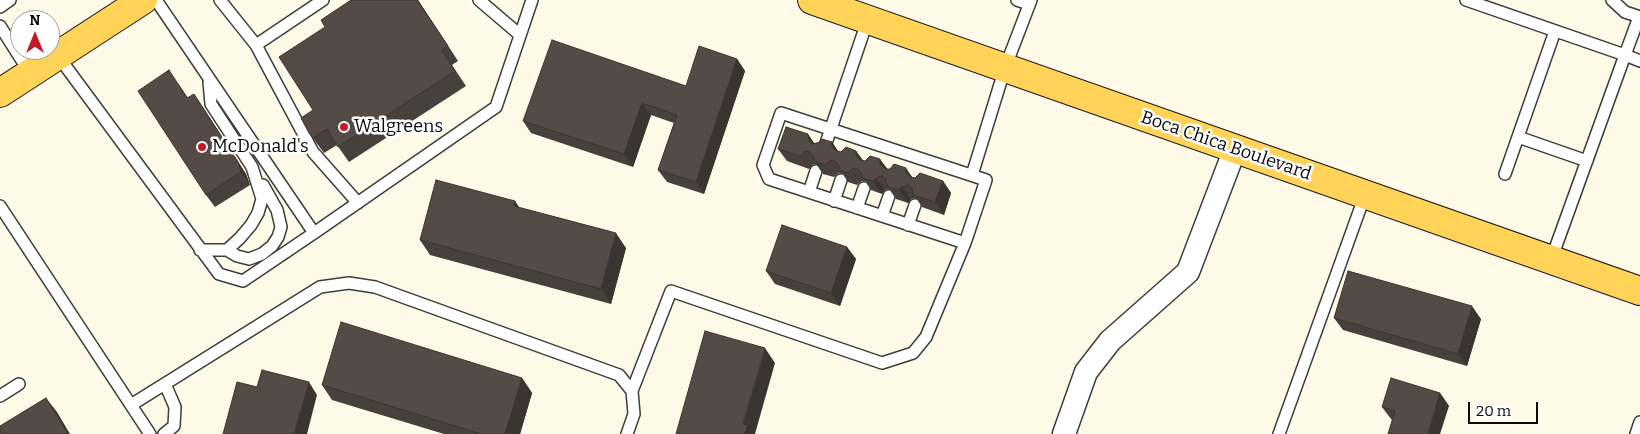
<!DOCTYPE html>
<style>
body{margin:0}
#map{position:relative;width:1640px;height:434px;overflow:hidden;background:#fffae8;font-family:Bitter,serif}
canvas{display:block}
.north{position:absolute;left:10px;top:10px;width:50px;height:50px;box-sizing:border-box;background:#fff;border:1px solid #9d9d9d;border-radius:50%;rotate:0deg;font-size:14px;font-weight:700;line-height:20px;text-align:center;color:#0a0a0a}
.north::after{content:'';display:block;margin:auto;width:18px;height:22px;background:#c41925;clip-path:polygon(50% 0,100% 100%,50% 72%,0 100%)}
.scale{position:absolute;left:1468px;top:402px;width:70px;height:22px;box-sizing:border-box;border:2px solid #0a0a0a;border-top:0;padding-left:6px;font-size:15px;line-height:18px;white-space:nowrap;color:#0a0a0a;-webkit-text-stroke:4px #fff;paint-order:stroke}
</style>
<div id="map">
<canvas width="1640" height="434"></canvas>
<div class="north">N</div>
<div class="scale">20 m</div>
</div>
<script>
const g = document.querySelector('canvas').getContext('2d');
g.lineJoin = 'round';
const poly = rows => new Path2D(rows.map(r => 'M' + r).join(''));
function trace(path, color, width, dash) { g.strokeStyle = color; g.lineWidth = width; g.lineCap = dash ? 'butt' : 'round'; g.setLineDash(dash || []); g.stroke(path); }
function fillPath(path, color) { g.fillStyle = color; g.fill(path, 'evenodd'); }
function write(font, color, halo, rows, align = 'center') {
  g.font = font + ' Bitter,serif'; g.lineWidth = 5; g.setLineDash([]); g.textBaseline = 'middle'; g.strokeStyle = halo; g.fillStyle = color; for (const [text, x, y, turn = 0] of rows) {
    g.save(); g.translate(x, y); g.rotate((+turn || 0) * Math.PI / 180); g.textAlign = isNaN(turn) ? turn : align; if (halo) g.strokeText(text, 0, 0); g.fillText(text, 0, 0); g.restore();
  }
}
const service = poly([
 [220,0,256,45,323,0],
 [479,0,520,35],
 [1017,0,1029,4],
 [1466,0,1625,55,1639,17],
 [1612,0,1625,12,1640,17],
 [0,7,10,0],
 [0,26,30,73],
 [256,45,313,152,358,203],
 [58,56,219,274,243,281,314,233,156,0],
 [1518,137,1587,161],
 [824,149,868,19],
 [1505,174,1555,31],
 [972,175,1005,68,1031,0],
 [809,192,816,171],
 [834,201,841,180],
 [0,206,150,434],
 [857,208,864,188],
 [882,216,889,196],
 [908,225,915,205],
 [314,233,496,107,532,0],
 [200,250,227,250,240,238,251,225,258,213,262,199,252,167,211,104,209,82],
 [227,250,237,256,249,259,262,254,272,246,278,237,281,227,277,210,263,185],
 [1551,260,1625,55,1640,61],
 [632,391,671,291,882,363,913,353,926,337,965,243,769,179,763,165,781,113,986,180,965,243],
 [0,396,19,384],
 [131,405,320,287,349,283,375,287,619,375,632,391,634,414,627,434],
 [164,434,174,426,175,407,165,384],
 [1279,434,1365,195],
 [1636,434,1640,422]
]);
const minor = poly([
 [1064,434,1086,372,1110,341,1188,272,1235,149]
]);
const primary = poly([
 [812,0,1640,291],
 [0,93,143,0]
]);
trace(service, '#3d3d3d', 14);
trace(minor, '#3d3d3d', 25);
trace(primary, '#1b1b1b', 30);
trace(service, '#fff', 11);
trace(minor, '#fff', 22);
trace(primary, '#ffd258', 28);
fillPath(poly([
 [418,0,458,61,452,65,466,86,349,162,337,145,324,153,309,133,313,110],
 [737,59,745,71,704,194,667,182,658,170,674,123,651,115,633,167,531,133,523,121,686,86],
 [178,83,188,98,202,106,246,174,250,185,215,207,206,195],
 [832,142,838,152,856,151,863,161,913,178,943,181,951,193,944,215,922,207,916,198,911,199,908,203,896,199,889,189,885,190,882,194,871,190,865,181,862,181,857,185,848,182,842,173,839,173,834,177,823,174,816,164,814,164,809,169,787,161,778,149,815,143],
 [515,201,519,208,626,248,611,304,430,255,420,240],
 [847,247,856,259,840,306,775,284,766,271],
 [1334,318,1481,319,1467,366,1343,330],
 [522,378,532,393,520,434,444,434,332,400,322,385],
 [1440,393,1449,406,1392,420,1391,419,1382,407]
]), '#48403c');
fillPath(poly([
 [417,0,418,0,458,61,448,46],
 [737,59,745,71,704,194,696,182],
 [194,94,246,174,250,185,241,172],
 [642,103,651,115,633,167,624,154],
 [808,134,817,147,809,141],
 [832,142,841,155,841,159,832,147],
 [856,151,865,163,865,168,856,155],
 [880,159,889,171,889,176,880,164],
 [906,168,915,181,915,185,906,173],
 [876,178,885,190,882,194,873,181],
 [943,181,951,193,944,215,935,202],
 [902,187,911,199,908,203,899,190],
 [515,201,525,216,514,206],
 [616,233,626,248,611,304,601,289],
 [847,247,856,259,840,306,831,293],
 [1472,306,1481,319,1467,366,1458,354],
 [765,348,775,363,755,434,745,434,743,424],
 [522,378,532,393,520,434,505,434],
 [309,382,317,395,307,434,294,434],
 [1440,393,1449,406,1440,434,1428,434],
 [46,398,57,412,70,434,68,434]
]), '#3b3431');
const building = poly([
 [351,0,417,0,448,46,442,50,455,71,338,147,327,129,313,138,309,133,301,118,313,110,279,57,325,27,321,20,351,0],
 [552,40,686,86,699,46,737,59,696,182,658,170,677,115,642,103,624,154,523,121,552,40],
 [169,70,187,98,194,94,238,162,241,172,206,195,138,91,169,70],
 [786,127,808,134,809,141,813,144,820,142,822,139,832,142,832,147,837,151,841,152,846,147,856,151,856,155,860,160,865,161,870,156,880,159,880,164,885,169,890,169,894,164,906,168,906,173,911,177,915,178,920,173,943,181,935,202,913,195,912,188,908,185,902,187,899,190,887,186,886,179,882,176,876,178,873,181,862,178,862,174,858,169,853,168,848,173,839,170,839,166,835,161,830,160,825,165,814,161,814,157,810,152,805,151,800,156,778,149,786,127],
 [436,180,515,201,514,206,616,233,601,289,420,240,436,180],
 [782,225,847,247,831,293,766,271,782,225],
 [1348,271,1472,306,1458,354,1334,318,1348,271],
 [341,322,522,378,505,434,481,434,322,385,341,322],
 [705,331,765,348,743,424,748,425,745,434,676,434,705,331],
 [262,370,309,382,294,434,223,434,237,382,257,387,262,370],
 [1391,378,1440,393,1428,434,1388,434,1395,411,1382,407,1391,378],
 [46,398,68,434,0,434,0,426,46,398]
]);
fillPath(building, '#544b46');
trace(building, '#3b3431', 1);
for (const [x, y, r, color] of [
 [344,127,5,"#c41925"],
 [202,147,5,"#c41925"]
]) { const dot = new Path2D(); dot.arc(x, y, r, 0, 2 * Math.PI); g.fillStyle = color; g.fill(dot); trace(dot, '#fff', 2); }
write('18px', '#0a0a0a', '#fff', [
 ["Walgreens",354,127],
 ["McDonald's",212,147]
], 'left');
write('18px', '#0a0a0a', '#fff', [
 ["Boca Chica Boulevard",1226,146,19]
]);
</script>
